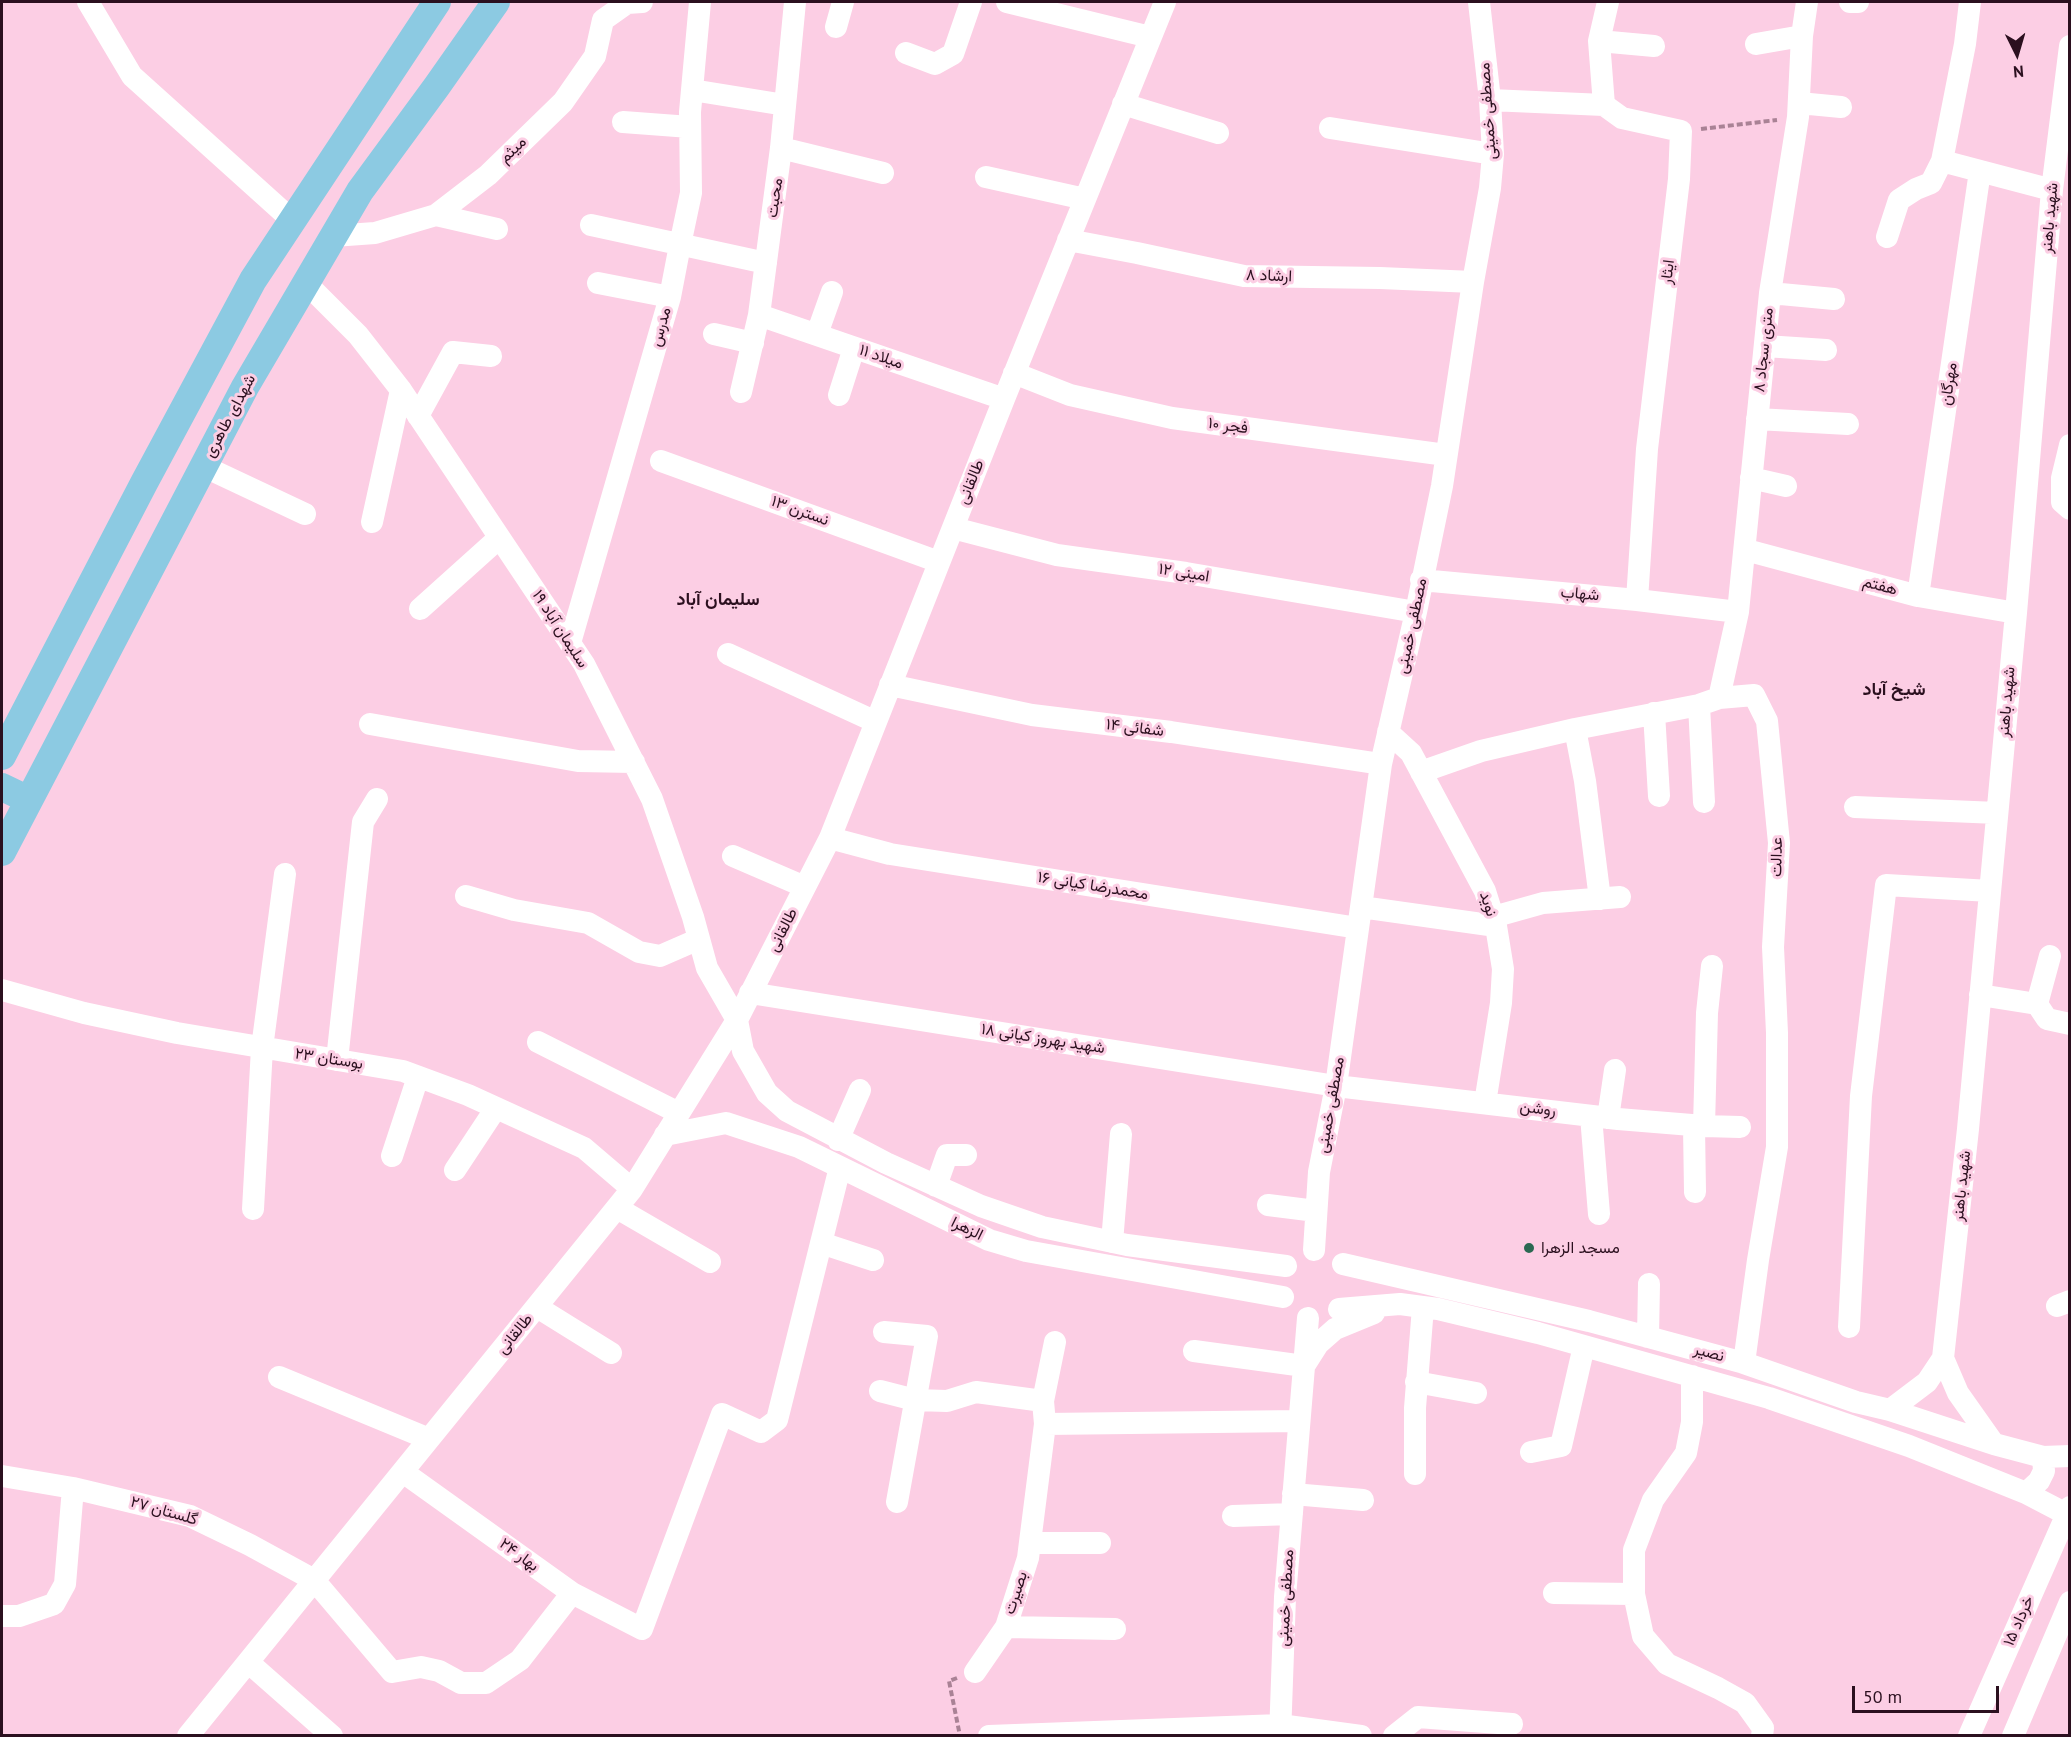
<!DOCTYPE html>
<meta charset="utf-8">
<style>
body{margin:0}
#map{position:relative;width:2071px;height:1737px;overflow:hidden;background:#fccee4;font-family:"PT Sans",sans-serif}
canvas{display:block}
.frame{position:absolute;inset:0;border:3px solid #2b101f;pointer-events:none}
.north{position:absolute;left:1987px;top:24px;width:60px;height:60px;-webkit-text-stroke:4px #fccee4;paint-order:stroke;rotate:175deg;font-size:16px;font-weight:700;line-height:24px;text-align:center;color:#2b101f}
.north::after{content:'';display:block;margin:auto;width:21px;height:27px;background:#2b101f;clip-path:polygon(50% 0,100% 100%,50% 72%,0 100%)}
.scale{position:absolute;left:1852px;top:1686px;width:147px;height:27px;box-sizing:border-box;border:3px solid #2b101f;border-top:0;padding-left:8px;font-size:18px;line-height:21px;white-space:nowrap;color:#2b101f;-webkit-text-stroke:4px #fccee4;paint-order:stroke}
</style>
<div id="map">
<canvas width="2071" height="1737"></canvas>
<div class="frame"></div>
<div class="north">N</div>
<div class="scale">50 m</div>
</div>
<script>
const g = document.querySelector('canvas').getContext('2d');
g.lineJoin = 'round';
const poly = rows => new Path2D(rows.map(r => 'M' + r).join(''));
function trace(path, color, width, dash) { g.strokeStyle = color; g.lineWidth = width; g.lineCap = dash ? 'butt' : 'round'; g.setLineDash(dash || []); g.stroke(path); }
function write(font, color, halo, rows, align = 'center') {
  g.font = font + ' "PT Sans",Vazirmatn,sans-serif'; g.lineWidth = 6; g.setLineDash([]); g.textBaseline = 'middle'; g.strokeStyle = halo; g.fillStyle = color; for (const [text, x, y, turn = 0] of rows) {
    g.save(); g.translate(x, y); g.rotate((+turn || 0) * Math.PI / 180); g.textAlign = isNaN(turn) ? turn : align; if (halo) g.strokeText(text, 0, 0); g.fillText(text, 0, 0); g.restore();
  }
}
trace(poly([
 [1701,129,1777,120],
 [957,1678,949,1681,960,1736]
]), '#a98295', 4, [6, 3]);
trace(poly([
 [88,2,132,76,293,221],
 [1007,2,1150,37],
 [1608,2,1599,41,1604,105,1622,118,1681,131,1679,179,1647,449,1637,600],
 [1850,2,1858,2],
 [836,27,843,2],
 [1599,41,1654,46],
 [1756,44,1802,36],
 [906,53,935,64,953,54,971,2],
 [692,90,785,105],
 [1490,100,1604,105],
 [1799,103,1841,107],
 [1123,104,1218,133],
 [623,122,690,127],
 [1330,128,1493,154],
 [781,148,883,173],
 [1942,161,2052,190],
 [986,177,1085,199],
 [436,215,497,229],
 [591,225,766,263],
 [333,236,375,233,436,215,488,175,563,102,595,56,603,20,627,3,642,2],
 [1887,237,1899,200,1916,189,1931,183,1942,161,1965,44,1970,2],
 [1068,240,1137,253,1244,276,1380,278,1473,282],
 [306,283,358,335,401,390,584,664,652,799,693,917,707,968,737,1020,743,1051,767,1093,787,1111,886,1163,981,1206,1042,1227,1127,1245,1286,1266],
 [598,283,670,297],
 [1770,293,1834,299],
 [759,315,1004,399],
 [714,334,753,343],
 [817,334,832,292],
 [1765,346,1826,350],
 [1014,373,1070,395,1172,418,1446,455],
 [741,392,759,315,781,148,795,2],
 [839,395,854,348],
 [418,416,453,352,491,356],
 [1757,419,1848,424],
 [2070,445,2062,478,2062,502,2070,509],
 [661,461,939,562],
 [203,466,305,514],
 [1751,478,1786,486],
 [372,522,401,390],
 [953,528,1057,555,1186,573,1416,612],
 [1746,550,1918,596,2016,613],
 [1421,580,1637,600,1738,612],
 [1918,596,1980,171],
 [420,609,499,538],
 [570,643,670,297,680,245,691,193,690,112,700,2],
 [728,654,876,722],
 [890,685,1032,715,1171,732,1381,764],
 [1719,698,1738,612,1770,293,1798,117,1802,36,1807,2],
 [1699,705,1704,802],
 [1654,713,1659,796],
 [370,724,578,761,634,762],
 [1575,729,1585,781,1600,899],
 [1388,732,1411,753,1485,891,1496,926,1503,969,1501,1003,1485,1103],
 [1421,772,1481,751,1575,729,1699,705,1719,698,1754,695,1767,721,1779,843,1773,947,1777,1033,1777,1147,1758,1260,1744,1363],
 [1855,807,1997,813],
 [830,838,890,854,1358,928],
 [733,856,805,887],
 [466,896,514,910,588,923,639,952,660,956,699,939],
 [1361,907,1496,926],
 [1493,917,1543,903,1620,897],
 [2,990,84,1013,177,1033,403,1071,468,1095,584,1148,632,1189],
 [750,993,1336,1086,1618,1119,1704,1126,1740,1127],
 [1980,995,2037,1004,2047,1019,2070,1024],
 [2037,1004,2050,956],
 [538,1042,679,1113],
 [337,1060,363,822,377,799],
 [1591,1116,1599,1214],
 [1608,1118,1615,1070],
 [1694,1126,1695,1192],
 [1704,1126,1707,1013,1712,966],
 [665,1135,726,1123,799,1147,989,1240,1026,1251,1283,1297],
 [838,1140,860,1090],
 [392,1156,418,1077],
 [455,1170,496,1108],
 [936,1186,947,1155,966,1155],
 [1268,1205,1316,1211],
 [617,1208,710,1262],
 [253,1209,262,1048,285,874],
 [1112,1242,1121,1134],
 [821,1243,873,1260],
 [1314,1250,1319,1172,1336,1086,1381,764,1416,612,1442,486,1473,282,1490,188,1493,154,1490,100,1479,2],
 [1343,1264,1589,1321,1744,1363,1856,1402,1890,1410,1994,1444,2043,1457,2070,1456],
 [2057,1306,2070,1301],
 [537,1307,611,1353],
 [1339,1309,1400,1304,1438,1309,1538,1333,1769,1398,1909,1446,2026,1493,2070,1516],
 [1849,1327,1861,1096,1886,885,1990,891],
 [884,1332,927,1336,897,1502],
 [1648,1337,1649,1284],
 [1194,1351,1304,1366,1318,1344,1335,1329,1374,1313],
 [1943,1358,1958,1393,1994,1444],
 [1692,1376,1692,1422,1686,1453,1653,1500,1634,1550,1634,1594,1643,1636,1667,1664,1718,1688,1745,1703,1763,1728,1762,1736],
 [279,1377,429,1439],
 [1416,1382,1476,1393],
 [880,1391,915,1400,947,1401,976,1392,1043,1401],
 [1890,1410,1927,1382,1943,1358,1968,1129,2016,613,2052,190,2070,46],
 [1045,1424,1299,1421],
 [1531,1452,1561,1446,1584,1346],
 [403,1472,572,1593,642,1629,722,1414,761,1432,777,1420,840,1167],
 [1415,1474,1415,1408,1423,1307],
 [2,1476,73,1488,190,1516,250,1545,314,1580,392,1672,421,1667,439,1671,461,1683,486,1683,520,1660,572,1593],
 [2026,1493,2039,1481,2044,1471,2043,1457],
 [1293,1494,1363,1500],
 [1233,1516,1292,1514],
 [1030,1543,1100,1543],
 [1554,1593,1634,1594],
 [2,1616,19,1616,54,1604,65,1584,73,1488],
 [1006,1627,1115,1629],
 [248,1662,332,1736],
 [975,1672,1006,1627,1028,1558,1045,1424,1043,1401,1055,1342],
 [188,1736,632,1189,737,1020,830,838,1004,399,1165,2],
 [989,1736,1280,1725,1361,1736],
 [1280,1736,1285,1597,1308,1318],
 [1394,1736,1418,1717,1512,1724],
 [1969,1736,2070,1507],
 [2013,1736,2070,1602]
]), '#fff', 22);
trace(poly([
 [2,756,144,483,253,280,437,2],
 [2,787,29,800],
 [2,852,245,387,360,191,437,86,496,2]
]), '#8ccae2', 28);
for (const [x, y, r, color] of [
 [1529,1248,6,"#2b6852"]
]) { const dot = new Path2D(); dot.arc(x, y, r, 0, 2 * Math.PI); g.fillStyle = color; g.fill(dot); trace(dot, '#fccee4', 2); }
write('16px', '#2b101f', '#fccee4', [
 ["مصطفی خمینی",1488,111,-94],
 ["میثم",513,150,-44],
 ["محبت",775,198,-82],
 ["شهید باهنر",2050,218,-85],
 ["ایثار",1668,272,-83],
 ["ارشاد ۸",1269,276,2],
 ["مدرس",661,327,-74],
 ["۸ متری سجاد",1764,350,-84],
 ["میلاد ۱۱",881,357,19],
 ["مهرگان",1949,384,-82],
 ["شهدای طاهری",230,416,-62],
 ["فجر ۱۰",1228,426,8],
 ["طالقانی",971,482,-68],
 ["نسترن ۱۳",800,511,20],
 ["امینی ۱۲",1184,573,9],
 ["هفتم",1880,586,15],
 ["شهاب",1580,594,5],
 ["مصطفی خمینی",1412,626,-78],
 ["سلیمان آباد ۱۹",560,629,57],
 ["شهید باهنر",2007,702,-85],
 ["شفائی ۱۴",1135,728,7],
 ["عدالت",1777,857,-89],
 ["محمدرضا کیانی ۱۶",1093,886,9],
 ["نوید",1488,904,72],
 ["طالقانی",783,930,-63],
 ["شهید بهروز کیانی ۱۸",1043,1039,9],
 ["بوستان ۲۳",329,1059,9],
 ["مصطفی خمینی",1331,1105,-80],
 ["روشن",1538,1109,7],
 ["شهید باهنر",1962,1186,-84],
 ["الزهرا",967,1229,26],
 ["طالقانی",515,1334,-51],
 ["نصیر",1709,1353,15],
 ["گلستان ۲۷",164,1511,16],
 ["بهار ۲۴",519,1555,36],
 ["بصیرت",1016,1593,-72],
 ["مصطفی خمینی",1286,1598,-87],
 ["۱۵ خرداد",2019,1621,-66]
]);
write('16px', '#2b101f', '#fccee4', [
 ["مسجد الزهرا",1541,1248]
], 'left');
write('bold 18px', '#2b101f', '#fccee4', [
 ["سلیمان آباد",718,600],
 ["شیخ آباد",1894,690]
]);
</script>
